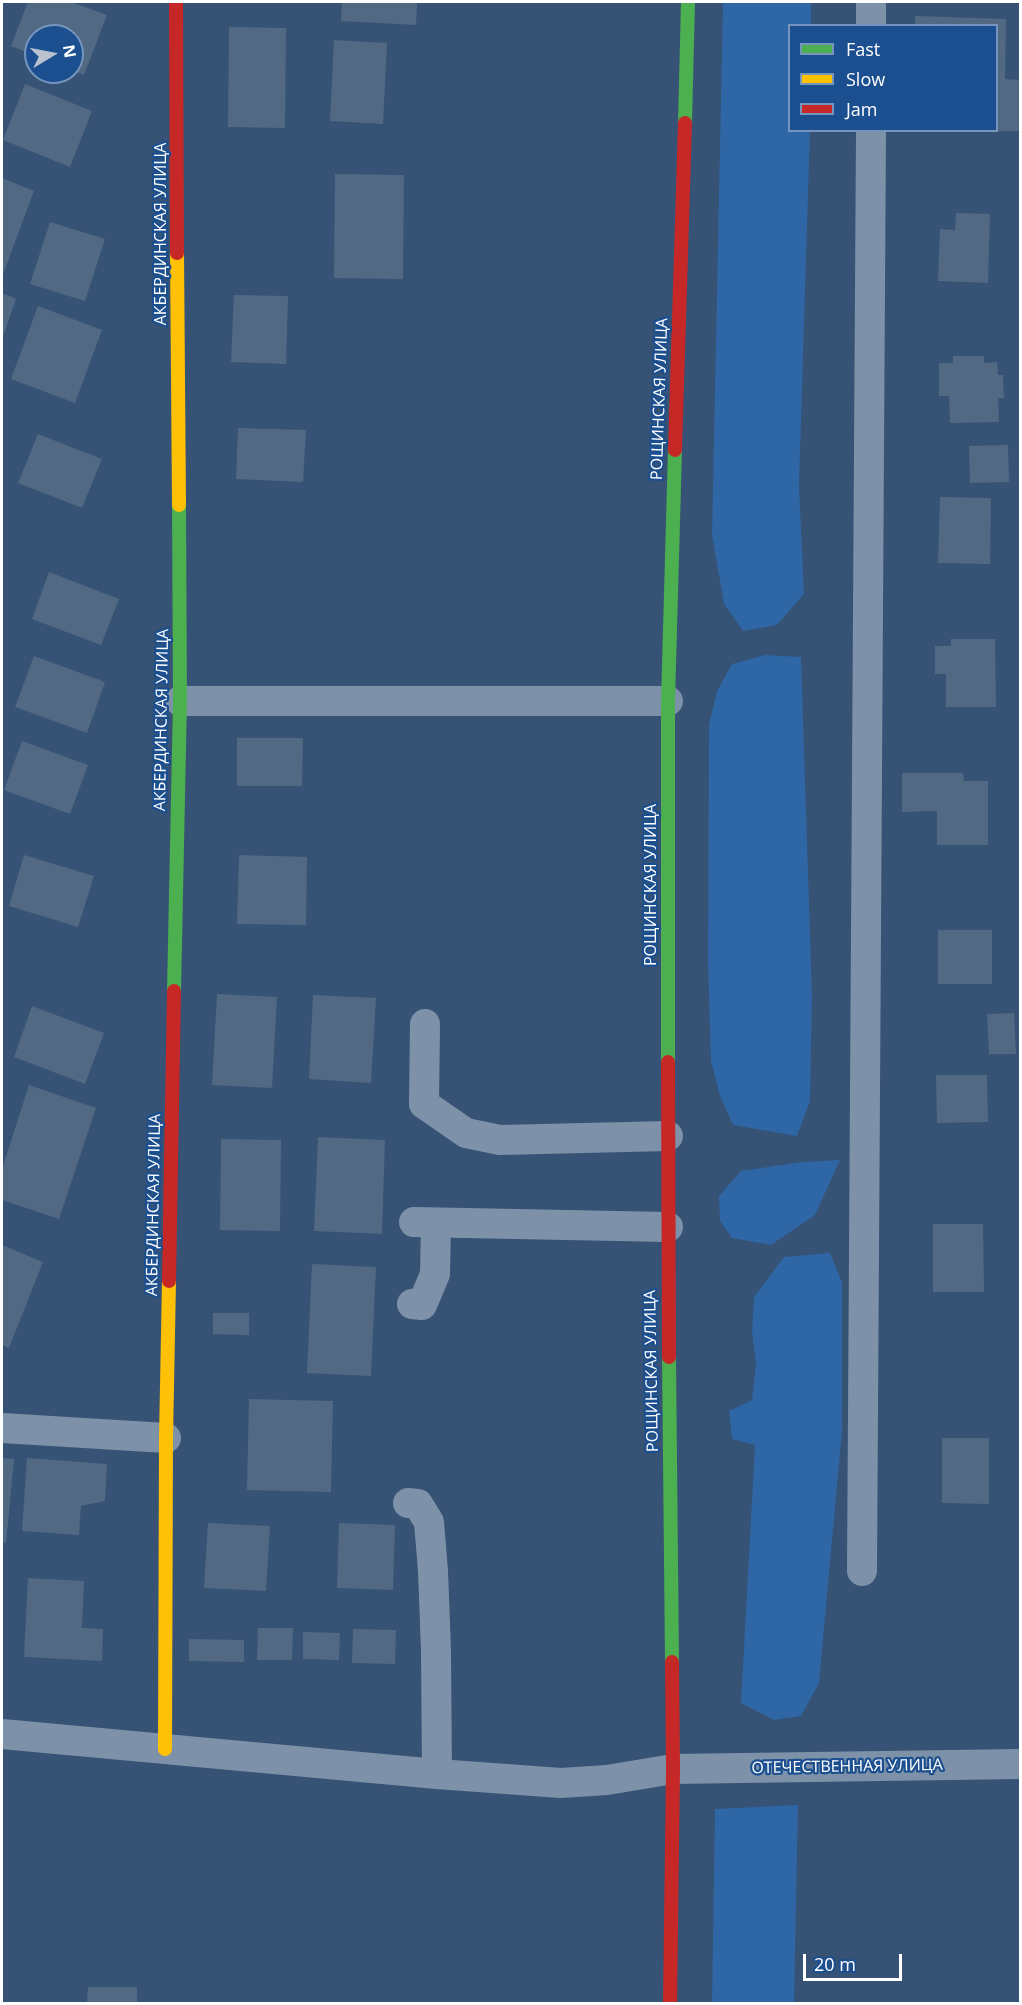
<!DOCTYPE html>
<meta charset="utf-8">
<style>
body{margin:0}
#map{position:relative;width:1022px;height:2005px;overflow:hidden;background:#365274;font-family:"Open Sans",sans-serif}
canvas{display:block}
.frame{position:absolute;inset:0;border:3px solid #fff;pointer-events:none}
.legend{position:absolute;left:788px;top:24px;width:210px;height:108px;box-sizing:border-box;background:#1b4f8f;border:2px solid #7695bc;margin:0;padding:8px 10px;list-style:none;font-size:18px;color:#fff}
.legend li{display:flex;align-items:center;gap:12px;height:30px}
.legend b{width:30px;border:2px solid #7695bc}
.north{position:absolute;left:24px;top:24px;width:60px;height:60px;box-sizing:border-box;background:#1b4f8f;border:2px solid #7695bc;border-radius:50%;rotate:80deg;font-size:16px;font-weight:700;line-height:24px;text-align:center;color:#fff}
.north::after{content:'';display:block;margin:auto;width:21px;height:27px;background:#b9c2ce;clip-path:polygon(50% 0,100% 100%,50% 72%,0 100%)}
.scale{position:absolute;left:803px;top:1954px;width:99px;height:27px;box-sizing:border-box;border:3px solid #fff;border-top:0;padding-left:8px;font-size:18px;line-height:21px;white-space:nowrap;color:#fff;-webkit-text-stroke:4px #1b4f8f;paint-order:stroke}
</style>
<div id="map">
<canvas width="1022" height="2005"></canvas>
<div class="frame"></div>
<ul class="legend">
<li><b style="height:8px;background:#4caf50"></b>Fast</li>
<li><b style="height:8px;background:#ffc107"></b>Slow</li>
<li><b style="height:8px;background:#c62828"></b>Jam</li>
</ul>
<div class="north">N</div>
<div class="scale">20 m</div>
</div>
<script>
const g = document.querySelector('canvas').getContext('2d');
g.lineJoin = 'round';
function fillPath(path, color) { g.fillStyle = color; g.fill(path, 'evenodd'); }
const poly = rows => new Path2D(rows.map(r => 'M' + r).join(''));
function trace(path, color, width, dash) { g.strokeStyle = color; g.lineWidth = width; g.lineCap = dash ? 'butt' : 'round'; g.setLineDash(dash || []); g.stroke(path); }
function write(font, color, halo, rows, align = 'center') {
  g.font = font + ' "Open Sans",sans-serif'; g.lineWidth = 4.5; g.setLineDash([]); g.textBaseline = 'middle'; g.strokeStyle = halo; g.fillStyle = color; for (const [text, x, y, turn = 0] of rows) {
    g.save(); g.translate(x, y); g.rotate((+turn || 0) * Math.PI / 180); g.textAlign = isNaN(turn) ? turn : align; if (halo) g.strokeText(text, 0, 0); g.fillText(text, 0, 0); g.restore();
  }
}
fillPath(poly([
 [723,2,811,2,811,25,790,26,790,130,810,131,799,485,804,594,777,625,743,631,724,604,712,535],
 [765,655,801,657,812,996,810,1101,797,1136,733,1125,720,1096,711,1061,708,963,709,725,717,691,732,664],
 [840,1160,815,1215,771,1245,732,1238,720,1221,719,1196,741,1171,802,1162],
 [830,1253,842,1282,842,1431,819,1683,801,1716,774,1720,741,1703,755,1445,732,1439,729,1411,752,1400,756,1363,752,1332,754,1297,784,1257],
 [798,1805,794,2003,712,2003,715,1809]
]), '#2f66a5');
fillPath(poly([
 [28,2,71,2,107,15,84,75,72,70,72,36,36,36,36,56,11,46],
 [342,2,417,2,416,25,341,21],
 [915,16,1006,19,1005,79,1020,80,1020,131,996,131,996,26,915,26],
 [229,27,286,28,285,128,228,127],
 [334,40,387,43,383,124,330,121],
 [25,84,92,111,70,167,3,140],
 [335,174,404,175,403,279,334,278],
 [2,178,34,191,2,277],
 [956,213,990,214,988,283,938,281,940,229,955,230],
 [50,222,105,239,85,301,30,284],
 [2,293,16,299,2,339],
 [234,295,288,296,286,364,231,362],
 [38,306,102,330,75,403,11,379],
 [953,356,984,356,984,363,997,362,998,375,1003,375,1004,398,998,398,999,422,950,423,949,396,939,396,939,363,953,363],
 [238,428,306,430,303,482,236,479],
 [38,434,102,459,82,508,18,483],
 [1008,445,1009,482,970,483,969,446],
 [940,497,991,498,990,564,938,563],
 [49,572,119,599,101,645,32,619],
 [951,639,995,639,996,707,946,707,946,674,935,674,935,646,951,646],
 [34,656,105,682,87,733,15,707],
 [237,738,303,738,302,786,237,786],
 [22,741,88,765,70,814,4,790],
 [902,773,963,773,964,781,988,781,988,845,937,845,937,811,902,812],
 [24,855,94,876,78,927,9,906],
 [239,855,307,857,306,925,237,924],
 [938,930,992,930,992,984,938,984],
 [217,994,277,997,272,1088,212,1085],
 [313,995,376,998,371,1083,309,1079],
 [32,1006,104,1033,85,1084,14,1057],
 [1014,1013,1016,1054,989,1054,987,1014],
 [936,1075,987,1075,988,1122,937,1123],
 [29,1085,96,1108,59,1219,2,1200,2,1169],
 [318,1137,385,1140,382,1234,314,1231],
 [221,1139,281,1140,280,1231,220,1230],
 [933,1224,983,1224,984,1292,933,1292],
 [2,1245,43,1262,9,1348,2,1345],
 [312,1264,376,1267,371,1376,307,1373],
 [213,1313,249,1313,249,1335,213,1334],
 [249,1399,333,1401,331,1492,247,1490],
 [942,1438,989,1438,989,1504,942,1503],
 [2,1458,14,1459,6,1543,2,1542],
 [27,1458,107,1464,105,1501,81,1506,79,1535,22,1531],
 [208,1523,270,1526,266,1591,204,1588],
 [339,1523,395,1525,393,1590,337,1588],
 [28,1578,84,1581,82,1628,103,1629,102,1661,24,1657],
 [258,1628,293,1628,292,1660,257,1660],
 [353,1629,396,1630,395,1664,352,1663],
 [303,1632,340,1633,339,1660,303,1659],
 [189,1639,244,1640,244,1662,189,1661],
 [88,1987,137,1987,137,2004,87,2004]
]), '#526984');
trace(poly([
 [871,26,871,2],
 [180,701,668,701],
 [425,1024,424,1104,466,1133,500,1140,668,1136],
 [414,1222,668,1227],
 [412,1304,422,1305,435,1274,436,1223],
 [2,1428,166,1438],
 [408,1503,418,1504,429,1522,433,1571,436,1651,437,1774],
 [862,1571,871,130],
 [2,1734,437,1774,561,1783,607,1780,673,1769,1020,1764]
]), '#7d92a8', 30);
trace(poly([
 [685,123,688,2],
 [174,991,180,701,179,505],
 [668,1062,668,701,675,450],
 [669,1357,672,1662]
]), '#4caf50', 14);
trace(poly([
 [177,253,179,505],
 [165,1749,166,1438,169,1281]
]), '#ffc107', 14);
trace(poly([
 [176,2,177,253],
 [675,450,685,123],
 [668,1062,669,1357],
 [169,1281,174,991],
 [670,2004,673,1769,672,1662]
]), '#c62828', 14);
write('16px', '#fff', '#1b4f8f', [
 ["АКБЕРДИНСКАЯ УЛИЦА",161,234,-90],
 ["РОЩИНСКАЯ УЛИЦА",660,399,-88],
 ["АКБЕРДИНСКАЯ УЛИЦА",162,720,-89],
 ["РОЩИНСКАЯ УЛИЦА",651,885,-90],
 ["АКБЕРДИНСКАЯ УЛИЦА",154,1205,-89],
 ["РОЩИНСКАЯ УЛИЦА",652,1371,-91],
 ["ОТЕЧЕСТВЕННАЯ УЛИЦА",847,1767,-1]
]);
</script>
